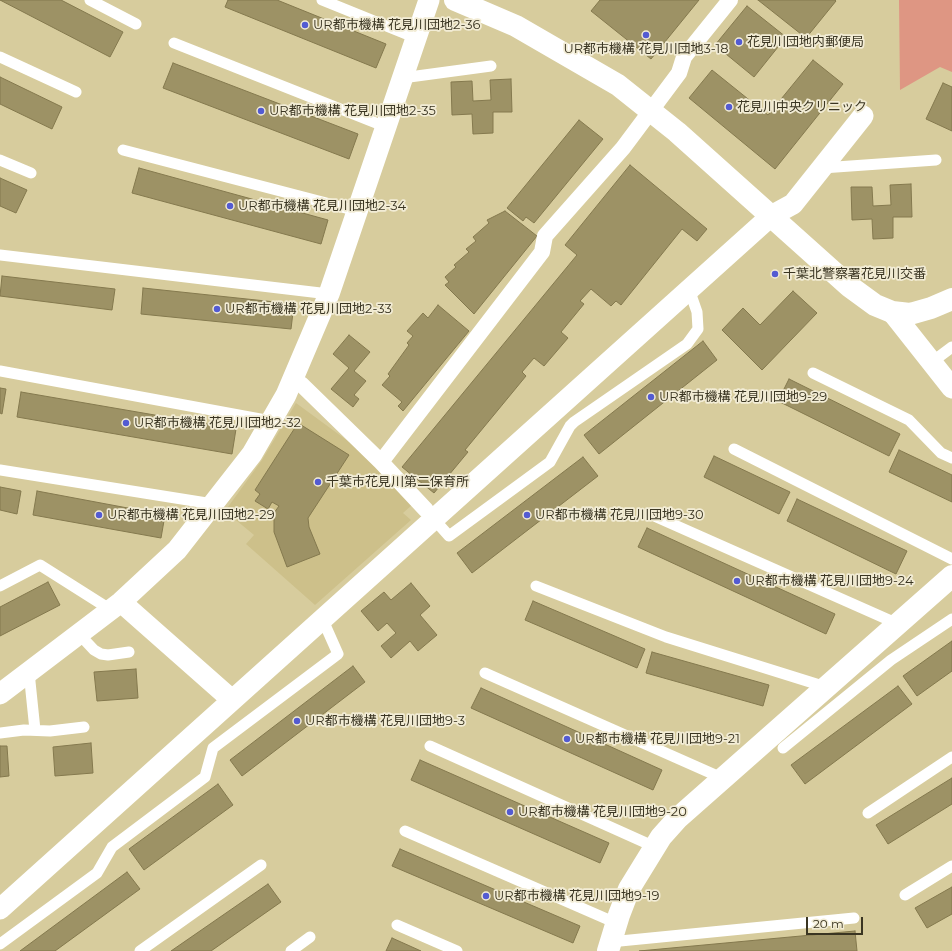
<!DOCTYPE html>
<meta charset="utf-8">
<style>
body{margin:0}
#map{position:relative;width:952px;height:951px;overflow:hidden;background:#d7cc9d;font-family:Montserrat,sans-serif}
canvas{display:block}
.scale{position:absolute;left:806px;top:917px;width:57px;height:18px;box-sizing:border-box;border:2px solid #3a3522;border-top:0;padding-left:5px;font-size:12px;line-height:14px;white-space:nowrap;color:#3a3522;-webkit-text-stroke:3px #f2ecd5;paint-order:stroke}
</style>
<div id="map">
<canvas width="952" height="951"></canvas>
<div class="scale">20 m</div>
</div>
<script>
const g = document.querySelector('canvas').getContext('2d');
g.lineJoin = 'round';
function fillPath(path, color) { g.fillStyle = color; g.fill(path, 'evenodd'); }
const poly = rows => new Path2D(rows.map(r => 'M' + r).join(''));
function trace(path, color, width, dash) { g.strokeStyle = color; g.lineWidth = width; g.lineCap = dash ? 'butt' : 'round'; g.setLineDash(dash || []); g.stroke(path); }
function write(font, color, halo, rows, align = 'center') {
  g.font = font + ' Montserrat,"Noto Sans JP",sans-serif'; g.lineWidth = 3.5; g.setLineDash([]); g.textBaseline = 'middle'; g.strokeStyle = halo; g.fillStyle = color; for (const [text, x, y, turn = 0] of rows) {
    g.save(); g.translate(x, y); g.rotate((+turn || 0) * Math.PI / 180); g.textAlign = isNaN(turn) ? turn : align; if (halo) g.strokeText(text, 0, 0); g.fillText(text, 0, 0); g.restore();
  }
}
fillPath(poly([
 [296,403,356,447,412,505,403,513,411,520,315,605,246,544,254,535,225,511,262,460]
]), '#cdc08a');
fillPath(poly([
 [899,0,952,0,952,72,940,67,900,90]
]), '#de9683');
const building = poly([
 [0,0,61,0,123,32,110,57,0,0],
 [228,0,277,0,386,44,376,68,225,7,228,0],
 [600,0,699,0,651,59,591,11,600,0],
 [758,0,835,0,836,1,806,38,758,0],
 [747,6,786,37,754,77,715,45,747,6],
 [813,60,843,84,775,169,689,98,712,70,768,115,813,60],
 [173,63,358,134,349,159,163,88,173,63],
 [0,77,62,107,52,129,0,104,0,77],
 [511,79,512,112,493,112,493,133,473,134,472,114,452,115,451,82,472,81,473,101,491,100,490,80,511,79],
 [943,83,952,87,952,131,926,119,943,83],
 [579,120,603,139,534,223,526,217,523,221,507,208,579,120],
 [630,165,707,229,697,241,682,229,621,305,616,301,611,306,591,289,580,301,584,304,561,332,568,338,544,366,534,358,522,372,526,376,465,450,468,452,434,493,402,467,577,255,565,245,630,165],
 [139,168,328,220,321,244,132,193,139,168],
 [0,178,27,190,16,213,0,206,0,178],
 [911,184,912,217,893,217,893,238,873,239,872,219,852,220,851,187,872,187,873,206,891,205,890,185,911,184],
 [505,211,537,236,474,314,445,285,449,282,445,277,456,267,454,265,469,252,466,249,476,241,473,237,489,223,487,220,505,211],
 [2,276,115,289,112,310,0,296,2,276],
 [143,288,294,304,291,329,141,314,143,288],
 [793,291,817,313,762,370,722,330,743,308,760,325,793,291],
 [438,305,469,331,403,411,398,406,402,402,382,385,390,376,388,374,409,345,407,343,413,336,407,331,423,313,428,318,438,305],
 [349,335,370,352,354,371,366,381,354,395,359,399,353,407,331,389,349,368,333,354,349,335],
 [703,341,717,360,599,454,584,435,703,341],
 [789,379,900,434,889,456,778,401,789,379],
 [0,388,6,389,2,414,0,413,0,388],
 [21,392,236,429,232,454,17,417,21,392],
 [298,423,349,455,308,518,309,527,320,554,287,567,274,532,274,513,279,506,272,502,268,509,255,501,260,494,255,490,298,423],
 [899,450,952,475,952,502,889,472,899,450],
 [714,456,790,492,779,514,704,477,714,456],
 [583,457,598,476,472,573,457,553,583,457],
 [0,487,21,491,17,514,0,510,0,487],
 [37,491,165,515,161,538,33,515,37,491],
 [797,499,907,551,896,574,787,521,797,499],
 [647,528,835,614,826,634,638,547,647,528],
 [48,582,60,605,0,636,0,607,48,582],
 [411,583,430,606,420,615,437,635,418,651,410,641,391,658,381,646,396,633,387,623,378,631,361,611,384,592,391,600,411,583],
 [533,601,645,649,637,668,525,620,533,601],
 [952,641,952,671,917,696,903,676,952,641],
 [652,652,769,685,763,706,646,673,652,652],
 [353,666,365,682,242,776,230,760,353,666],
 [136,669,138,698,97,701,94,672,136,669],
 [898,686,912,704,805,784,791,765,898,686],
 [481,688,662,770,653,790,471,708,481,688],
 [91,743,93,773,55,776,53,747,91,743],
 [0,746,7,746,9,776,0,777,0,746],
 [420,760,609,843,600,863,411,780,420,760],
 [952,778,952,804,888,844,876,825,952,778],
 [218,784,233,805,144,870,129,849,218,784],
 [400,849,580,926,573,943,392,866,400,849],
 [127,872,140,889,55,951,20,951,127,872],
 [268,884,281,902,211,951,171,951,268,884],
 [952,887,952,914,927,928,915,908,952,887],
 [855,931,857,951,639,951,855,931],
 [392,938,421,951,386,951,392,938]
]);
fillPath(building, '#9d9265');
trace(building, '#84794e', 1);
trace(poly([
 [90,0,136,24],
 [322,0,416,38],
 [174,43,386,127],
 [0,57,76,92],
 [402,78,491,66],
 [123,150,357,211],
 [0,160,31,173],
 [822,168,936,160],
 [0,255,329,294],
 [932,362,952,347],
 [0,371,271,421],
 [813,373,909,420,941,453,952,458],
 [734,449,952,559],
 [0,470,213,504],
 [652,515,898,624],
 [433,518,449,536,550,462,570,426,574,422,687,344,698,329,697,312,689,289],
 [0,586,40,565,111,610],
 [536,586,666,637,826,687],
 [79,634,94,650,101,654,108,655,129,652],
 [29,672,35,730],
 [485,673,722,778],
 [0,733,24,730,50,731,84,727],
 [430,746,655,847],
 [783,748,891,660,952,619],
 [868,813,952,757],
 [405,831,616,923],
 [905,895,952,866],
 [397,925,457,951],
 [610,942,854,918],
 [0,944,97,873,112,847,205,777,213,748,338,654,322,618],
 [140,951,261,865],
 [291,951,310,937]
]), '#fff', 11);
trace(poly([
 [301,384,381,462,426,510],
 [381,462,542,252,545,236,623,148,679,73,684,57,730,0]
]), '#fff', 16);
trace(poly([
 [892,312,952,388],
 [121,602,232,700],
 [0,694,121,602,177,550,252,454,286,395,329,294,429,0],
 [0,909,771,216,793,204,863,116]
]), '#fff', 21);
trace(poly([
 [455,0,516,26,618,85,677,132,849,286,875,305,892,312,910,314,931,308,952,299],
 [608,951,619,915,629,889,661,837,678,818,952,576]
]), '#fff', 22);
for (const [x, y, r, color] of [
 [305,25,4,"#535bd2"],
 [646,35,4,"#535bd2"],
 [739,42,4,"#535bd2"],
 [729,107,4,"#535bd2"],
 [261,111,4,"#535bd2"],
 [230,206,4,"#535bd2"],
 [775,274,4,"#535bd2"],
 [217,309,4,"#535bd2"],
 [651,397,4,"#535bd2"],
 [126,423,4,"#535bd2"],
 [318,482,4,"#535bd2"],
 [99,515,4,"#535bd2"],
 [527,515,4,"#535bd2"],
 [737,581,4,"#535bd2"],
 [297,721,4,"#535bd2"],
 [567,739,4,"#535bd2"],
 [510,812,4,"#535bd2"],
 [486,896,4,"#535bd2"]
]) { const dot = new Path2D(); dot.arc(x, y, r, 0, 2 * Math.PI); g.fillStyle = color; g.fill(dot); trace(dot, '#f2ecd5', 1.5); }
write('13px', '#3a3522', '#f2ecd5', [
 ["UR都市機構 花見川団地2-36",313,25],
 ["花見川団地内郵便局",747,42],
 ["UR都市機構 花見川団地3-18",646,49,"center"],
 ["花見川中央クリニック",737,107],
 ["UR都市機構 花見川団地2-35",269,111],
 ["UR都市機構 花見川団地2-34",238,206],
 ["千葉北警察署花見川交番",783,274],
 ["UR都市機構 花見川団地2-33",225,309],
 ["UR都市機構 花見川団地9-29",659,397],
 ["UR都市機構 花見川団地2-32",134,423],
 ["千葉市花見川第二保育所",326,482],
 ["UR都市機構 花見川団地2-29",107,515],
 ["UR都市機構 花見川団地9-30",535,515],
 ["UR都市機構 花見川団地9-24",745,581],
 ["UR都市機構 花見川団地9-3",305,721],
 ["UR都市機構 花見川団地9-21",575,739],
 ["UR都市機構 花見川団地9-20",518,812],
 ["UR都市機構 花見川団地9-19",494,896]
], 'left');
</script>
